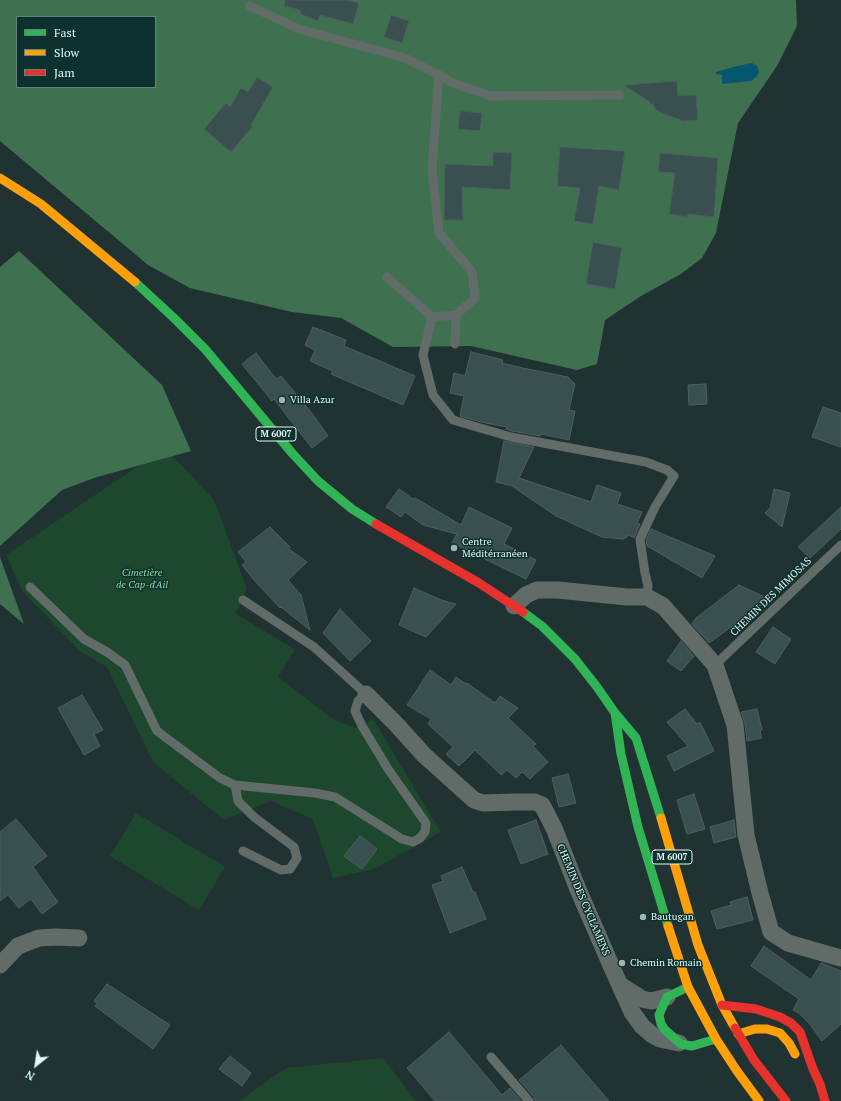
<!DOCTYPE html>
<meta charset="utf-8">
<style>
body{margin:0}
#map{position:relative;width:841px;height:1101px;overflow:hidden;background:#203332;font-family:"PT Serif",serif}
canvas{display:block}
.legend{position:absolute;left:16px;top:16px;width:140px;height:72px;box-sizing:border-box;background:#0d312f;border:1px solid #63817f;margin:0;padding:5px 7px;list-style:none;font-size:12px;color:#e5f8f6}
.legend li{display:flex;align-items:center;gap:8px;height:20px}
.legend b{width:20px;border:1px solid #63817f}
.north{position:absolute;left:16px;top:1045px;width:40px;height:40px;-webkit-text-stroke:3px #0d312f;paint-order:stroke;rotate:210deg;font-size:11px;font-weight:700;line-height:16px;text-align:center;color:#e5f8f6}
.north::after{content:'';display:block;margin:auto;width:14px;height:18px;background:#e5f8f6;clip-path:polygon(50% 0,100% 100%,50% 72%,0 100%)}
</style>
<div id="map">
<canvas width="841" height="1101"></canvas>
<ul class="legend">
<li><b style="height:5px;background:#30b455"></b>Fast</li>
<li><b style="height:5px;background:#ff9f0a"></b>Slow</li>
<li><b style="height:5px;background:#e5322d"></b>Jam</li>
</ul>
<div class="north">N</div>
</div>
<script>
const g = document.querySelector('canvas').getContext('2d');
g.lineJoin = 'round';
function fillPath(path, color) { g.fillStyle = color; g.fill(path, 'evenodd'); }
const poly = rows => new Path2D(rows.map(r => 'M' + r).join(''));
function trace(path, color, width, dash) { g.strokeStyle = color; g.lineWidth = width; g.lineCap = dash ? 'butt' : 'round'; g.setLineDash(dash || []); g.stroke(path); }
function write(font, color, halo, rows, align = 'center') {
  g.font = font + ' "PT Serif",serif'; g.lineWidth = 3; g.setLineDash([]); g.textBaseline = 'middle'; g.strokeStyle = halo; g.fillStyle = color; for (const [text, x, y, turn = 0] of rows) {
    g.save(); g.translate(x, y); g.rotate((+turn || 0) * Math.PI / 180); g.textAlign = isNaN(turn) ? turn : align; if (halo) g.strokeText(text, 0, 0); g.fillText(text, 0, 0); g.restore();
  }
}
fillPath(poly([
 [165,448,214,500,247,589,243,600,235,613,295,650,278,677,334,720,356,728,362,726,373,719,441,832,374,869,333,878,313,819,271,801,224,820,153,762,107,667,81,652,23,592,6,555],
 [136,813,225,867,199,910,110,856],
 [383,1058,416,1101,239,1101,286,1068]
]), '#1d482d');
fillPath(poly([
 [0,0,796,0,797,26,777,66,738,123,716,233,702,258,681,274,641,296,605,320,597,364,577,370,471,346,393,347,341,318,292,312,190,288,148,265,0,141],
 [17,17,155,17,155,87,17,87],
 [19,251,162,385,191,451,97,477,62,490,0,546,0,267],
 [0,557,24,624,0,604]
]), '#3f7150');
fillPath(poly([
 [752,63,757,66,759,72,756,77,751,81,722,84,722,75,716,74,716,72,737,66]
]), '#05566f');
const building = poly([
 [285,0,347,0,359,3,353,24,320,15,318,21,300,14,301,10,284,6,285,0],
 [391,15,409,21,402,43,384,37,391,15],
 [257,77,273,87,251,125,253,126,231,152,204,129,226,103,230,107,241,88,248,92,257,77],
 [677,81,678,96,696,95,698,120,683,121,667,115,656,110,653,104,650,104,649,101,623,85,677,81],
 [460,111,482,113,480,131,458,129,460,111],
 [560,147,625,151,619,190,599,186,593,224,574,221,580,188,557,186,560,147],
 [493,152,512,153,510,190,462,187,463,220,444,220,445,164,493,166,493,152],
 [660,153,718,158,714,217,688,214,688,217,669,214,675,173,658,172,660,153],
 [593,242,622,248,615,289,586,284,593,242],
 [313,327,346,340,344,346,415,376,403,405,331,374,333,371,310,361,315,350,305,345,313,327],
 [471,352,503,360,502,363,518,367,568,377,575,384,569,410,575,411,569,440,541,434,540,436,512,431,506,429,507,427,481,422,460,416,464,396,450,393,454,373,465,376,471,352],
 [256,353,276,379,281,376,311,412,328,436,312,448,274,399,272,401,242,364,256,353],
 [706,384,707,404,689,405,688,385,706,384],
 [823,407,841,413,841,447,812,437,823,407],
 [504,441,534,447,519,478,591,502,597,485,621,493,617,504,642,512,637,523,640,524,634,538,629,535,624,539,602,537,556,516,512,486,496,482,504,441],
 [399,489,413,499,415,498,461,525,469,507,512,528,504,544,536,560,526,579,452,543,457,534,423,525,405,512,401,517,386,507,399,489],
 [774,489,790,493,782,527,765,513,770,508,774,489],
 [841,507,841,529,810,558,798,547,841,507],
 [270,527,290,547,289,549,307,562,288,580,301,595,310,630,281,607,280,608,254,580,242,565,246,562,238,552,270,527],
 [651,529,715,556,702,578,647,546,646,540,651,529],
 [739,585,769,599,709,643,692,624,696,618,739,585],
 [414,588,441,600,456,604,426,637,399,625,414,588],
 [340,609,371,641,350,661,323,633,340,609],
 [773,627,791,639,775,664,756,652,773,627],
 [681,641,694,656,681,671,667,661,681,641],
 [430,670,451,685,456,677,466,684,467,683,495,703,500,696,518,708,508,718,536,744,533,746,548,762,530,779,522,772,516,778,507,770,501,775,475,750,459,766,446,754,453,747,428,724,431,719,407,705,430,670],
 [82,695,103,730,94,734,100,746,84,755,58,708,82,695],
 [685,709,697,724,700,722,714,751,674,771,667,756,688,746,667,722,685,709],
 [757,709,762,730,760,731,762,738,747,741,745,724,741,712,757,709],
 [568,774,576,803,559,807,552,778,568,774],
 [694,794,705,829,687,834,677,800,694,794],
 [16,819,47,856,33,867,58,902,42,914,31,899,19,908,8,895,0,901,0,832,16,819],
 [536,820,548,854,521,864,508,830,536,820],
 [734,820,736,837,714,843,710,827,734,820],
 [360,836,377,849,362,869,344,856,360,836],
 [462,867,473,892,475,892,486,919,450,933,432,885,443,881,441,876,462,867],
 [747,897,753,920,717,929,711,911,731,905,730,902,747,897],
 [764,946,811,980,821,963,841,971,841,1024,822,1041,809,1023,800,1014,793,1010,799,999,751,966,764,946],
 [107,984,170,1025,153,1049,95,1006,97,1003,94,1001,107,984],
 [449,1032,502,1095,510,1088,521,1101,435,1101,407,1068,449,1032],
 [561,1045,609,1101,535,1101,534,1097,519,1080,561,1045],
 [230,1056,251,1073,242,1086,219,1069,230,1056]
]);
fillPath(building, '#394f50');
trace(building, '#4f5e5f', 1);
trace(poly([
 [250,6,299,29,405,58,439,75,453,83,491,96,620,95],
 [439,75,432,169,439,233,472,272,475,298,456,315,432,317,423,355,433,395,453,420,511,437,646,462,667,470,674,476,655,507,640,539,645,573,648,586,647,597],
 [387,277,432,317],
 [455,344,456,315],
 [30,587,84,639,107,652,125,665,157,731,220,778,235,785,238,801,254,817,294,847,297,858,290,869,281,870,243,851],
 [715,665,841,545],
 [235,785,315,793,335,797,402,839,413,842,420,838,425,832,426,823,388,769,362,726,355,711,358,701,366,694,314,647,243,600],
 [491,1057,529,1101]
]), '#616c69', 9);
trace(poly([
 [514,606,526,595,537,590,558,590,627,597,647,597,663,606,715,665,735,725,746,835,760,893,771,932,788,943,841,958],
 [366,694,396,724,424,755,474,800,483,803,516,802,535,802,542,805,554,828,577,887,613,970,632,1012,642,1026,651,1034,660,1039,679,1043],
 [0,965,18,946,39,938,55,937,79,938],
 [620,985,642,999,651,1001,667,997]
]), '#616c69', 17);
trace(poly([
 [135,282,174,318,205,349,292,453,318,481,352,509,376,524],
 [523,612,542,626,575,659,597,687,615,713,636,738,661,818],
 [615,713,621,754,638,827,668,926],
 [688,987,667,997,659,1015,661,1024,665,1030,681,1044,692,1046,716,1039]
]), '#30b455', 9);
trace(poly([
 [0,178,41,204,135,282],
 [661,818,698,945,722,1005,735,1028],
 [668,926,688,987,716,1039,737,1071,759,1101],
 [738,1034,755,1029,767,1029,780,1033,789,1043,795,1054]
]), '#ff9f0a', 9);
trace(poly([
 [376,524,479,583,523,612],
 [722,1005,756,1009,780,1017,791,1023,800,1032,813,1069,820,1084,825,1101],
 [735,1028,754,1060,786,1101]
]), '#e5322d', 9);
for (const [x, y, r, color] of [
 [282,400,4,"#a0b3b1"],
 [454,548,4,"#a0b3b1"],
 [643,917,4,"#a0b3b1"],
 [622,963,4,"#a0b3b1"]
]) { const dot = new Path2D(); dot.arc(x, y, r, 0, 2 * Math.PI); g.fillStyle = color; g.fill(dot); trace(dot, '#0d312f', 1.5); }
for (const [x, y, w] of [
 [276,434,40],
 [672,857,40]
]) { const box = new Path2D(); box.roundRect(x - w / 2, y - 7, w, 14, 3); g.fillStyle = '#0d312f'; g.fill(box); trace(box, '#e5f8f6', 1); }
write('bold 9px', '#e5f8f6', null, [
 ["M 6007",276,434],
 ["M 6007",672,857]
]);
write('10px', '#e5f8f6', '#0d312f', [
 ["Villa Azur",290,400],
 ["Centre",462,542],
 ["Méditérranéen",462,554],
 ["Bautugan",651,917],
 ["Chemin Romain",630,963]
], 'left');
write('italic 10px', '#8bdca2', '#0d312f', [
 ["Cimetière",142,573],
 ["de Cap-d'Ail",142,585]
]);
write('10px', '#e5f8f6', '#0d312f', [
 ["CHEMIN DES MIMOSAS",771,597,-44],
 ["CHEMIN DES CYCLAMENS",583,900,67]
]);
</script>
